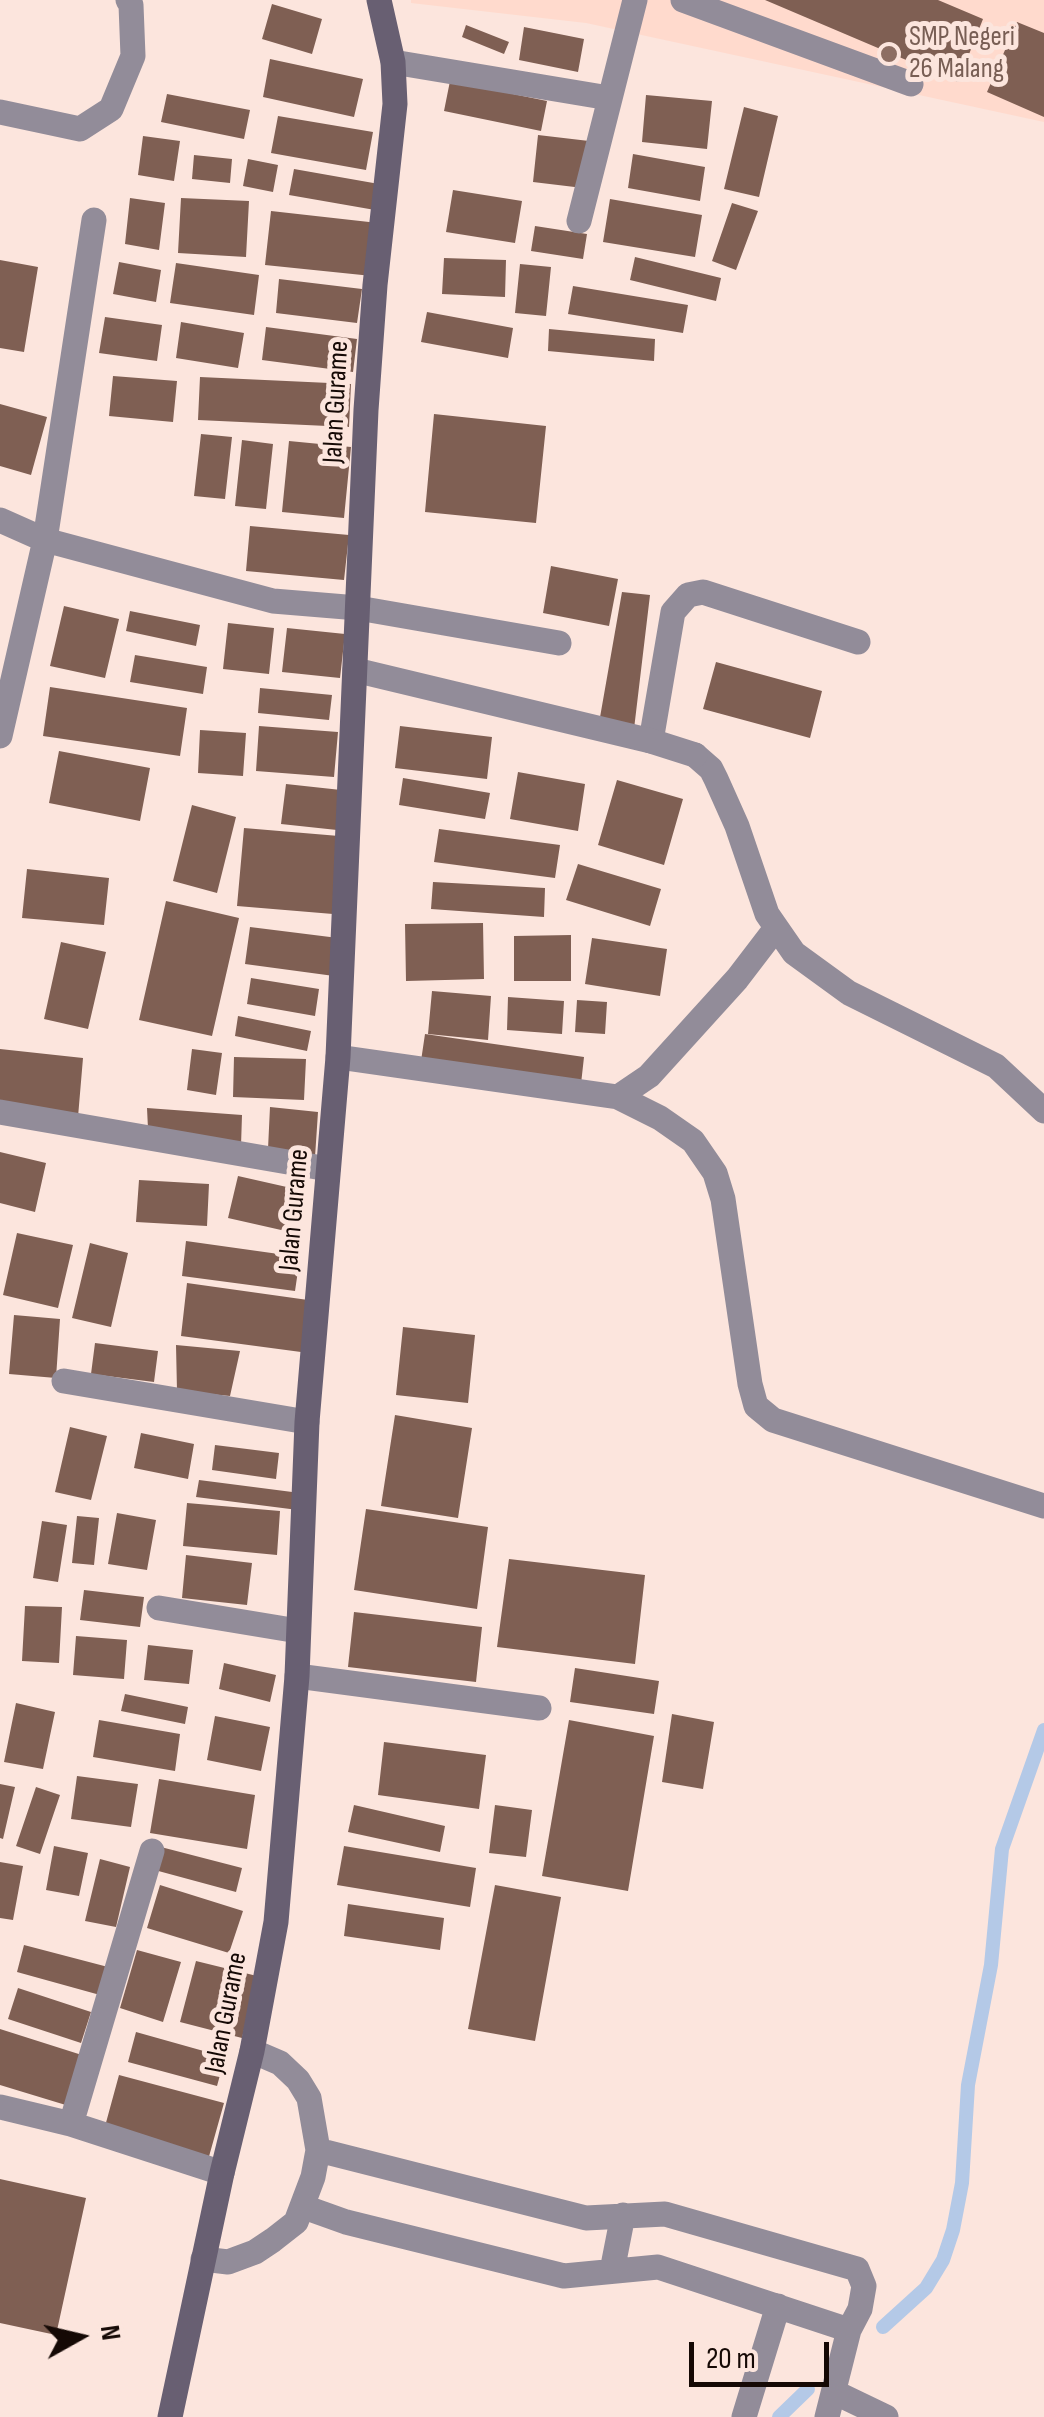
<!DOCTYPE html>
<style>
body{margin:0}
#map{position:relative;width:1044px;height:2417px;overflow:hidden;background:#fce5dd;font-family:"Sofia Sans Condensed",sans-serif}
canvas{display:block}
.north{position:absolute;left:30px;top:2287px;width:100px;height:100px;-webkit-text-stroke:8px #fce5dd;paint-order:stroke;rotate:82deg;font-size:28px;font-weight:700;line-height:40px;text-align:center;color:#150905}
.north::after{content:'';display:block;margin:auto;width:35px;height:45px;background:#150905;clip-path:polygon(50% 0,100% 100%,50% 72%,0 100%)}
.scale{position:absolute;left:689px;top:2342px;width:140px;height:45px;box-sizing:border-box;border:5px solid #150905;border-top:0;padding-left:12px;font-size:30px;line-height:35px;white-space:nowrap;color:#150905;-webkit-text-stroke:8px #fce5dd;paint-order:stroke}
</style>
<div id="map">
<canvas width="1044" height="2417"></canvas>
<div class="north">N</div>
<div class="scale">20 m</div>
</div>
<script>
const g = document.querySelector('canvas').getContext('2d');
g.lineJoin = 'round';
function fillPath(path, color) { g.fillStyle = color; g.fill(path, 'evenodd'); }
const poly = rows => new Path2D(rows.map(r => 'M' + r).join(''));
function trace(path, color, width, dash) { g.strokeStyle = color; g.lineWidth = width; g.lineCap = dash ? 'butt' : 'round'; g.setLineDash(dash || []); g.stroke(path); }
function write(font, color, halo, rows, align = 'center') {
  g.font = font + ' "Sofia Sans Condensed",sans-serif'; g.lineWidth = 10; g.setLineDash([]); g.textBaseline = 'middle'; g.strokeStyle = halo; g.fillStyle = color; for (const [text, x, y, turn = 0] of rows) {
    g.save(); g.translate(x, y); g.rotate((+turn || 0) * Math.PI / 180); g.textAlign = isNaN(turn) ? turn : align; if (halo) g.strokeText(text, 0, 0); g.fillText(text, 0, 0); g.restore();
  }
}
fillPath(poly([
 [411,0,1044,0,1044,122,586,23,411,3]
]), '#ffdacd');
trace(poly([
 [883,2327,926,2288,943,2260,953,2230,962,2183,968,2085,991,1965,1002,1849,1044,1730],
 [779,2417,808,2389]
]), '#b4c9e7', 14);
fillPath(poly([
 [765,0,938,0,983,19,958,82],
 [272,4,322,19,312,54,262,39],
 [1017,22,1044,33,1044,117,987,92],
 [466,25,509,42,504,54,462,37],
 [524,27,584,39,578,72,519,60],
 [270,59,363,79,354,117,263,97],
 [450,81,547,101,541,131,444,111],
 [167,94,250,110,244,139,161,122],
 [646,95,712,101,707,149,642,142],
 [744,107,778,116,759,197,724,189],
 [278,116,373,132,366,170,271,153],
 [538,135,589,141,583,188,533,182],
 [143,136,180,141,174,181,138,175],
 [633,154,705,167,700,201,628,188],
 [194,155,232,159,230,183,192,179],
 [248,159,278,165,273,192,243,186],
 [294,169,379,184,375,210,289,195],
 [453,190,522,201,515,243,446,232],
 [130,198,165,203,159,250,125,244],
 [181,198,249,201,246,257,178,253],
 [610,199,702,215,695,257,603,242],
 [732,203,758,211,736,270,712,261],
 [271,211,378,223,372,276,265,265],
 [535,226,587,234,583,259,531,251],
 [635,257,721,278,716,301,630,280],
 [444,258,506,260,505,297,442,294],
 [0,260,38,267,24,352,0,348],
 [119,262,161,270,156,302,113,294],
 [176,263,259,275,254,315,170,303],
 [520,264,551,267,546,316,515,313],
 [279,279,362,289,357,323,276,313],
 [573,286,688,305,683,333,568,314],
 [427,312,513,328,508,358,421,342],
 [105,317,162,325,157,361,99,353],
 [181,322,244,333,238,368,176,358],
 [266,327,357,339,353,372,262,360],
 [549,329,655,339,654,361,548,351],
 [113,376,177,381,173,422,109,416],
 [200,377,351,384,349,427,198,420],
 [0,404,47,417,31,475,0,466],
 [434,414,546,426,536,523,425,512],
 [201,434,232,437,225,499,194,496],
 [242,440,273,444,266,509,235,506],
 [289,441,351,447,344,518,282,512],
 [250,526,349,535,344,580,246,571],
 [551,566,618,579,609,626,543,613],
 [622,592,650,595,634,729,599,723],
 [64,606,119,619,105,678,50,666],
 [130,611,200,625,196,646,126,631],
 [228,623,274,628,269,674,223,669],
 [287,628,345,634,340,678,282,672],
 [135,655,207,667,203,694,130,682],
 [716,662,822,691,810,738,703,709],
 [50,687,187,708,180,756,43,736],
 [260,688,332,695,329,720,258,713],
 [259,726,338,732,334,777,256,771],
 [400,726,492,737,487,779,395,768],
 [200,730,246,733,243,776,198,773],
 [59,751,150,768,140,821,49,803],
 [518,772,585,784,578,831,510,819],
 [403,778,490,793,485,819,399,805],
 [617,780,683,799,664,865,598,845],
 [286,784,341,790,337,830,281,824],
 [192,805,236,817,217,893,173,881],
 [244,828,339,836,333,914,237,906],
 [439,829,560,845,555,878,434,862],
 [578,864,661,889,650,926,566,900],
 [27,869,109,878,104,925,22,918],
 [433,882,545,888,544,917,431,909],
 [166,901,239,918,212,1036,139,1020],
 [483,923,484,979,406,981,405,924],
 [250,927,338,938,334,976,245,964],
 [571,935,571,981,514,981,514,936],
 [592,938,667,949,660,996,585,984],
 [61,942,106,952,88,1029,44,1019],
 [251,978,319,989,315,1016,247,1004],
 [432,991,491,996,488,1040,428,1034],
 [508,997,564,1001,562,1034,507,1030],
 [577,1000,607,1002,605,1034,575,1032],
 [238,1016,311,1031,307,1051,235,1036],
 [425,1034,584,1057,581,1084,421,1061],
 [0,1049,83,1058,78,1117,0,1105],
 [192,1049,222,1053,216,1095,187,1090],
 [234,1057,306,1059,304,1100,233,1097],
 [270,1107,318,1112,315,1157,268,1149],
 [147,1108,242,1115,241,1146,148,1129],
 [0,1152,46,1163,35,1212,0,1203],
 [238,1176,300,1190,290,1232,228,1218],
 [139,1180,209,1184,207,1226,136,1222],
 [17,1233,73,1245,58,1308,3,1295],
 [186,1241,300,1257,295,1291,182,1276],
 [90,1243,128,1253,111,1327,72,1318],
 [187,1283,308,1300,301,1352,181,1336],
 [14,1315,60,1319,56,1378,9,1374],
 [403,1327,475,1335,468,1403,396,1395],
 [95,1343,158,1351,154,1382,91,1374],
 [176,1345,240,1351,230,1396,177,1391],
 [395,1415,472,1428,458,1518,381,1506],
 [70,1427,107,1436,91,1500,55,1492],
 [141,1433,194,1444,188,1479,134,1468],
 [215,1445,279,1453,276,1479,212,1470],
 [199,1480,300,1493,298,1510,196,1497],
 [187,1503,280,1511,277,1555,183,1546],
 [366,1509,488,1527,477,1609,354,1590],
 [117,1513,156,1520,147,1570,108,1564],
 [77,1516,99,1518,94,1565,72,1563],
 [42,1521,67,1525,58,1582,33,1578],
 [186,1555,252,1563,247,1605,182,1598],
 [509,1559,645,1575,635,1664,497,1647],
 [84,1590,144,1597,140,1627,80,1620],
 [25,1606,62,1607,59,1663,22,1661],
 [354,1612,482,1627,476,1682,348,1667],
 [76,1636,127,1640,124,1679,73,1675],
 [148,1645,193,1650,189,1684,144,1680],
 [224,1663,276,1675,270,1702,219,1689],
 [575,1668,659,1681,654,1714,570,1702],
 [125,1694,188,1707,185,1724,121,1711],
 [16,1703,55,1712,43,1769,4,1762],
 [672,1714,714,1722,703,1789,662,1782],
 [215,1716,270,1727,261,1771,207,1760],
 [99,1720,180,1734,175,1771,93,1757],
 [569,1720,654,1736,628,1891,542,1876],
 [384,1742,486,1755,479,1809,378,1795],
 [77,1776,138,1784,131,1827,71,1819],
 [159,1779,255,1795,247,1849,150,1833],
 [0,1784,15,1787,3,1839,0,1838],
 [36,1787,60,1795,40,1854,16,1846],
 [354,1805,445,1826,440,1852,348,1832],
 [495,1805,532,1810,526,1857,489,1853],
 [54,1846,88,1853,79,1896,46,1890],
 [157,1846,242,1868,236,1892,151,1869],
 [344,1846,476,1868,470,1907,337,1885],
 [100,1859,130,1867,116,1927,85,1921],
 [0,1862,23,1866,13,1920,0,1918],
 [160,1885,243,1911,229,1953,147,1928],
 [495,1885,561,1897,535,2041,468,2029],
 [348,1904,444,1918,440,1950,344,1936],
 [24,1945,108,1967,100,1995,17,1972],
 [137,1950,181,1962,163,2022,120,2008],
 [196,1961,257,1976,242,2038,180,2022],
 [18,1988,91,2012,81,2043,8,2019],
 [0,2029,85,2056,69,2106,0,2085],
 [136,2032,225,2057,217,2086,128,2062],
 [119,2075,224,2103,208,2160,104,2130],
 [0,2179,86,2198,56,2335,0,2323]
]), '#7f5f53');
trace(poly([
 [683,0,911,84],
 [358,608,559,643],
 [651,741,673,612,688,595,703,592,858,642],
 [695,755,711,769,716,779,737,826,767,914,794,953,849,993,996,1066,1044,1111],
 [338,1057,618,1097,660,1118,693,1141,715,1173,723,1199,750,1384,756,1406,773,1420,1044,1506],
 [618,1097,649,1076,737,979,776,928]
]), '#928c99', 25);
trace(poly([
 [393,62,609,98],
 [0,112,80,129,111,109,133,56,131,5,128,0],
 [579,221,635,0],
 [0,520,45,540,273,601,358,608],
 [355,670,651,741,695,755],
 [0,736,45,540,94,220],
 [0,1112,328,1169],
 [64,1381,307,1422],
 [159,1608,298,1631],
 [297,1676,539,1708],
 [0,2107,71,2124,222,2173],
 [71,2124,152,1851],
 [318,2150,586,2218,665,2214,857,2269,864,2286,860,2309,849,2330,827,2417],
 [304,2207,346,2222,564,2276,658,2267,849,2330],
 [203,2259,228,2262,255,2252,273,2240,296,2222,313,2177,318,2150,309,2098,298,2080,280,2063,252,2051],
 [612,2271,623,2215],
 [834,2392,886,2417],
 [744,2417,778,2306]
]), '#928c99', 25);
trace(poly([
 [170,2417,222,2173,252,2051,276,1922,297,1676,307,1422,338,1057,366,410,375,285,395,104,393,62,379,0]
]), '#685f72', 25);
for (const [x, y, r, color] of [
 [889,54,10,"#8d6e63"]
]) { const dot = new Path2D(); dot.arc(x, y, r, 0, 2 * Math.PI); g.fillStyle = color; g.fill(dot); trace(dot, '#fce5dd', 4); }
write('28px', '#785e54', '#fce5dd', [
 ["SMP Negeri",909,38],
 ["26 Malang",909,70]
], 'left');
write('28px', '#150905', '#fce5dd', [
 ["Jalan Gurame",337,402,-87],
 ["Jalan Gurame",295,1210,-85],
 ["Jalan Gurame",227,2013,-79]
]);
</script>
